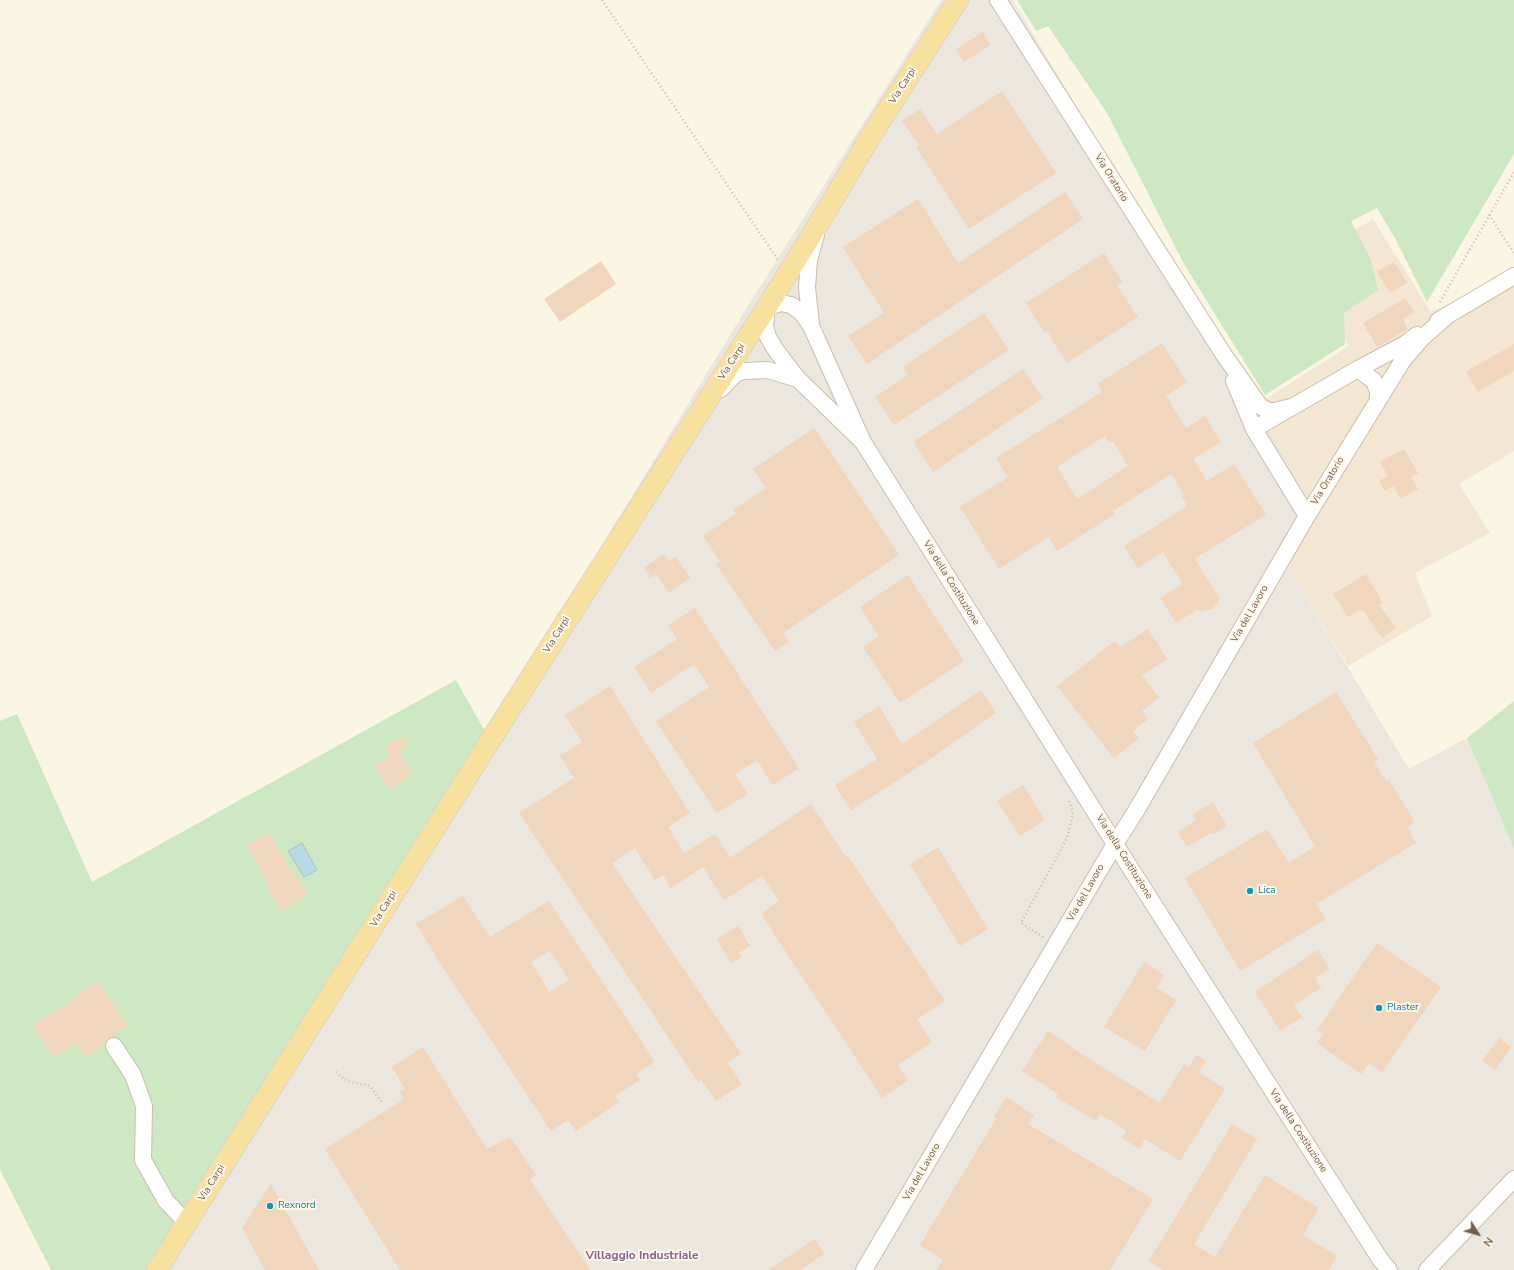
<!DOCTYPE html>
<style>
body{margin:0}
#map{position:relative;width:1514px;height:1270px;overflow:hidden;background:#fbf5e4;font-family:"Nunito Sans",sans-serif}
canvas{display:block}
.north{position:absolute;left:1458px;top:1214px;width:40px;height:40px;-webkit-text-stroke:3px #fef8ea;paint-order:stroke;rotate:127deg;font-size:11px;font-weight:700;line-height:16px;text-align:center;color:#735d4b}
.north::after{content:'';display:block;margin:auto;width:14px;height:18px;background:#735d4b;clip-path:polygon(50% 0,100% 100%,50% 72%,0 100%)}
</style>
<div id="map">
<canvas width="1514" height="1270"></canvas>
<div class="north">N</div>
</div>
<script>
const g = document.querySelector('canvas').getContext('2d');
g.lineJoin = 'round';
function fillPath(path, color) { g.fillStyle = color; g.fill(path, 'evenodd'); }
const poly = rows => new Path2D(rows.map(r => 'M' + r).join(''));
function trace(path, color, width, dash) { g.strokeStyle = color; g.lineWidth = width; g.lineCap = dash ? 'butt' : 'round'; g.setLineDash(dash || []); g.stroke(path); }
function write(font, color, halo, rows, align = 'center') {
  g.font = font + ' "Nunito Sans",sans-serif'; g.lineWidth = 4; g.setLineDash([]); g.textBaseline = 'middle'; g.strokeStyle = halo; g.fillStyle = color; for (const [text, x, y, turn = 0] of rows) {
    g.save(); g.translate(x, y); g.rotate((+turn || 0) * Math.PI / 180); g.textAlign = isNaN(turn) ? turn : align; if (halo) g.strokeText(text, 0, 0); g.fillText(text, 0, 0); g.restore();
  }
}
fillPath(poly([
 [1373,219,1431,312,1514,272,1514,451,1459,484,1490,533,1415,573,1432,616,1348,666,1283,560,1253,407,1349,346,1297,265]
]), '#f3e7d3');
fillPath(poly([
 [941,0,1013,0,1315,509,1283,560,1409,769,1467,738,1514,849,1514,1270,152,1270,516,687,744,312]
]), '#ebe6de');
fillPath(poly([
 [1017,0,1514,0,1514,154,1427,302,1396,240,1377,208,1351,221,1371,260,1378,290,1344,313,1345,344,1265,395,1184,264,1107,113,1048,26,1036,31],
 [456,680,486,733,152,1270,51,1270,0,1170,0,721,17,714,92,882],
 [1514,701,1514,849,1467,738]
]), '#cee8c3');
const water = poly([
 [302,843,317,870,304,877,288,851,302,843]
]);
fillPath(water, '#b9d9e4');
trace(water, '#a0c7d5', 1);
fillPath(poly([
 [983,32,991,45,964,62,956,49],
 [1002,91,1056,173,969,229,916,147,919,145,902,121,920,109,937,134],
 [1065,192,1083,219,867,364,848,336,884,313,843,247,918,199,958,263],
 [1104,253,1122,282,1117,285,1138,317,1067,363,1047,331,1044,332,1026,303],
 [601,261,616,284,560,322,544,299],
 [1394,262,1407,283,1390,293,1377,272],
 [1405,298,1414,312,1403,319,1408,329,1377,347,1363,323],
 [984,313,1009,350,894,425,875,397,908,375,903,367],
 [1162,343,1187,382,1166,396,1186,428,1205,416,1221,442,1193,459,1207,481,1234,464,1266,515,1196,558,1196,561,1220,599,1213,609,1204,610,1200,612,1198,609,1176,623,1160,598,1183,584,1163,552,1138,568,1124,546,1187,506,1182,496,1184,495,1171,474,1113,511,1115,514,1057,551,1049,537,999,569,960,507,1008,477,996,458,1102,392,1097,384],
 [1105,436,1109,443,1113,441,1128,466,1077,499,1057,467],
 [1514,344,1514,371,1478,392,1466,372],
 [1023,369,1043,398,933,472,913,442],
 [814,428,899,555,783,633,789,642,775,651,716,564,720,561,703,536,736,514,733,510,766,488,753,469],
 [1404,449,1418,473,1411,477,1418,489,1400,499,1394,486,1385,491,1379,481,1388,476,1380,462],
 [664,554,669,561,676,557,690,578,669,593,656,574,650,578,644,568],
 [1366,574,1383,603,1379,605,1396,628,1382,638,1362,609,1348,617,1333,594],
 [908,575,964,661,900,703,863,647,879,636,860,607],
 [695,608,799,768,773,785,757,760,735,774,748,794,717,813,656,721,709,687,694,664,651,693,634,667,677,639,668,625],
 [1148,629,1167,659,1142,675,1159,698,1142,711,1148,719,1133,731,1139,738,1114,758,1057,686,1115,641,1120,647],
 [610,686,690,813,668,827,684,853,715,834,730,858,811,804,846,857,848,856,945,1001,917,1019,932,1042,898,1065,908,1080,882,1098,761,914,779,901,762,876,724,900,703,867,671,888,663,875,655,880,635,848,612,863,741,1054,727,1062,742,1084,716,1101,701,1080,698,1082,519,813,574,778,560,756,582,742,565,715],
 [981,690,996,713,914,770,851,810,835,785,877,759,854,722,879,706,902,744],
 [1336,692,1378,759,1374,762,1386,781,1389,780,1415,822,1407,827,1416,843,1316,904,1326,919,1240,971,1185,878,1267,829,1289,863,1315,846,1253,743],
 [403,735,409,746,399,751,412,775,388,789,375,765,390,757,384,746],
 [1023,785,1045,820,1020,836,997,801],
 [1213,802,1227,826,1213,834,1211,833,1187,847,1178,832,1196,820,1193,814],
 [269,833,292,872,293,872,308,894,282,911,267,889,270,887,247,846],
 [938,847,988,929,960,946,910,864],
 [463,896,490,937,549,901,655,1062,636,1074,640,1080,615,1096,619,1102,576,1131,568,1120,551,1131,434,954,435,954,416,924],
 [550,951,569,980,549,992,531,962],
 [738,926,750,946,739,953,742,957,731,963,717,939],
 [1377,943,1441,987,1382,1072,1369,1063,1361,1074,1317,1043,1323,1034,1317,1030],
 [1318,950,1330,969,1315,978,1321,988,1294,1005,1302,1017,1280,1031,1255,992],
 [1144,962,1164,975,1157,988,1176,1000,1145,1051,1104,1027],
 [97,981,128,1026,108,1038,101,1045,102,1046,85,1057,76,1043,54,1058,32,1025,75,998,75,996],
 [1048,1031,1070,1045,1069,1046,1160,1103,1184,1064,1189,1067,1196,1055,1206,1061,1199,1072,1225,1089,1180,1161,1145,1139,1139,1149,1122,1138,1127,1131,1100,1114,1096,1121,1056,1097,1058,1094,1022,1071],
 [1499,1038,1511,1047,1495,1070,1482,1061],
 [423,1047,487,1149,510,1137,536,1175,530,1180,590,1270,400,1270,325,1149,404,1099,400,1092,405,1089,392,1067],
 [1006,1097,1034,1115,1028,1124,1153,1199,1110,1270,937,1270,943,1260,920,1245,996,1119,994,1117],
 [1232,1124,1257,1139,1194,1244,1215,1257,1265,1175,1319,1208,1303,1235,1337,1256,1329,1270,1163,1270,1149,1261],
 [271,1184,319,1270,265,1270,242,1228],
 [815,1239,824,1254,800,1270,768,1270]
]), '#f0d6bc');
const minor = poly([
 [998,0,1224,355,1260,406,1270,412,1291,407],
 [1438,321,1514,276],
 [811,324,807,288,809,260,816,235],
 [1358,369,1405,344,1417,335],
 [1234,381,1254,429,1307,516],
 [721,389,735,374,743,371,768,370,798,379],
 [1254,429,1358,369,1374,381,1378,391,1378,400],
 [863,442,798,379,775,349,768,337,765,326,767,307,781,303,791,305,802,313,811,326,863,442,1115,844,1380,1259,1389,1270],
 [114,1046,133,1075,144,1106,143,1160,166,1201,187,1223],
 [864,1270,1115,844,1136,811,1307,516,1403,360,1422,338,1447,316],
 [1427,1270,1514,1179]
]);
const major = poly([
 [157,1270,488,744,767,307,819,223,872,134,958,0]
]);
trace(minor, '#ccbdab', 18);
trace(major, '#dbd5d0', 22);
trace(poly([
 [602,0,778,260],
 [1489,215,1514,253],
 [1440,302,1514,172],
 [1043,937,1021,923,1067,838,1073,812,1069,801],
 [336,1072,347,1081,370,1086,383,1104]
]), '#d4baa0', 2.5, [1, 3]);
trace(minor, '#fff', 16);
trace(major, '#f8e09f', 20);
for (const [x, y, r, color] of [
 [1250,891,4,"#0f9aa8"],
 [1379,1008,4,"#0f9aa8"],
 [270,1206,4,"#0f9aa8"]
]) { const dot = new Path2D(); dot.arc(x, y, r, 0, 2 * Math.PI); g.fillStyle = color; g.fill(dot); trace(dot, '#fef8ea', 1.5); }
write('10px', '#735d4b', '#fef8ea', [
 ["Via Carpi",903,86,-57],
 ["Via Oratorio",1111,178,58],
 ["Via Carpi",732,362,-57],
 ["Via Oratorio",1328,481,-59],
 ["Via della Costituzione",951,583,58],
 ["Via del Lavoro",1250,614,-60],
 ["Via Carpi",557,635,-58],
 ["Via della Costituzione",1124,857,58],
 ["Via del Lavoro",1086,893,-60],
 ["Via Carpi",384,909,-58],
 ["Via della Costituzione",1298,1131,57],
 ["Via del Lavoro",922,1172,-60],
 ["Via Carpi",212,1183,-58]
]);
write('10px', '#0d838f', '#fef8ea', [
 ["Lica",1258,891],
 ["Plaster",1387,1008],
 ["Rexnord",278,1206]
], 'left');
write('bold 12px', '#85628f', '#fef8ea', [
 ["Villaggio Industriale",642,1256]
]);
</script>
